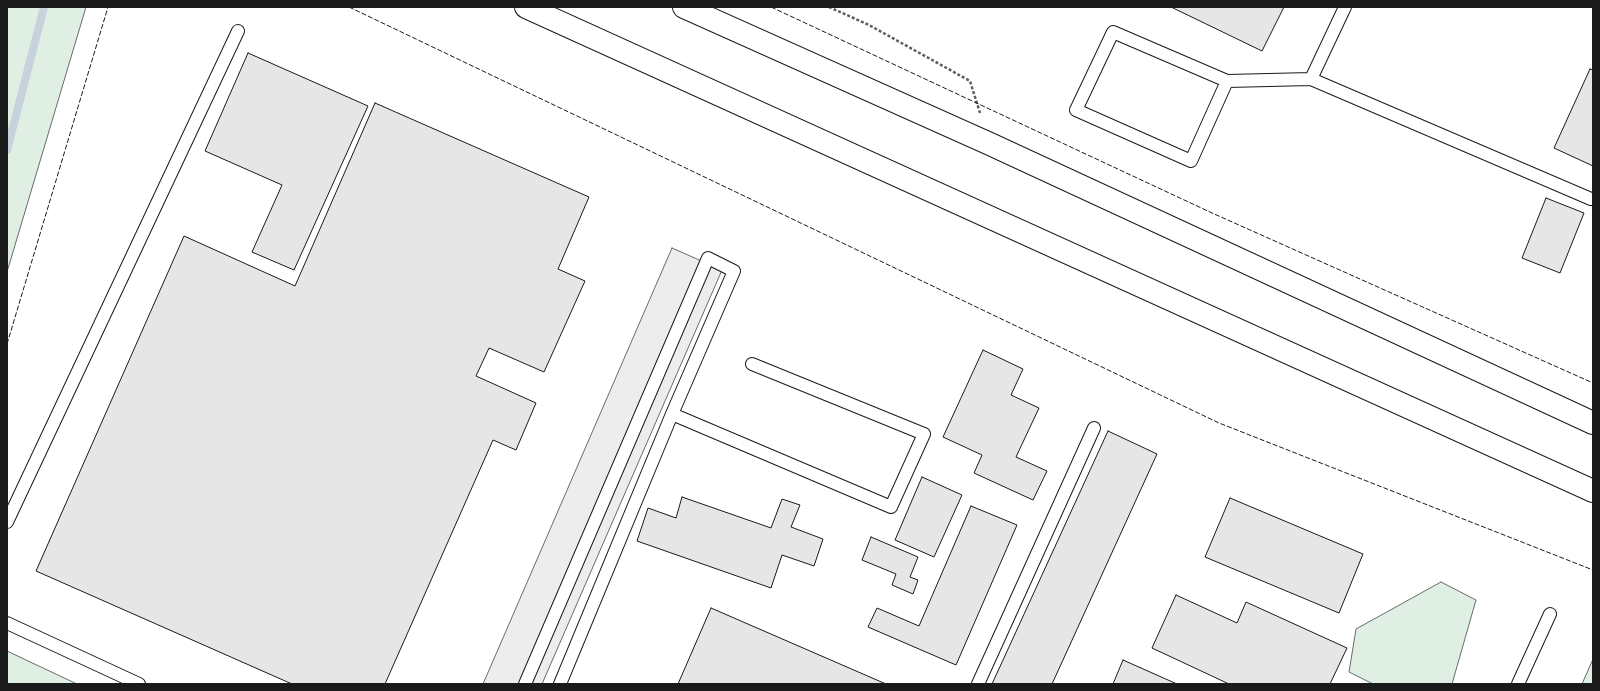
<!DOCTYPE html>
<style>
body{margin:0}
#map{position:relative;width:1600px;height:691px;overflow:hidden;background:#fff;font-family:"Varela Round",sans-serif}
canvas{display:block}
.frame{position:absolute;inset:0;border:8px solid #1a1a1a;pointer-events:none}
</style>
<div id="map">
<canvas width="1600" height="691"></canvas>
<div class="frame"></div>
</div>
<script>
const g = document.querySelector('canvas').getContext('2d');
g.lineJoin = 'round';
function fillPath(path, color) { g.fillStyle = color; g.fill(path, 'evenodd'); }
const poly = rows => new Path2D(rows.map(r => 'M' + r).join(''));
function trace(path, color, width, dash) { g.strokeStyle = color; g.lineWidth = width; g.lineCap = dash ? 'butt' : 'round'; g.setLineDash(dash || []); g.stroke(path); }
const green = poly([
 [7,7,86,7,7,272,7,7],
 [1441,582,1476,600,1452,684,1373,684,1349,672,1356,629,1441,582],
 [7,651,77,684,7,684,7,651],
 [1593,659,1593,684,1582,684,1593,659]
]);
fillPath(green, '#e0efe3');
trace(green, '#6a6a6a', 1);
const parking = poly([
 [672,248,722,270,542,684,483,684,672,248]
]);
fillPath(parking, '#ededed');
trace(parking, '#6a6a6a', 1);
trace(poly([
 [7,150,44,7]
]), '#c6d2dc', 8);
const building = poly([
 [1171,7,1284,7,1262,51,1171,7],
 [248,53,368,106,294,270,252,252,282,185,205,151,248,53],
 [1590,69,1593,70,1593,166,1554,148,1590,69],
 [375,103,589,197,558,269,585,281,544,372,489,348,476,376,536,403,516,450,493,440,385,684,292,684,36,571,184,236,295,286,375,103],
 [1546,198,1584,213,1560,273,1522,258,1546,198],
 [983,350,1023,369,1011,395,1039,408,1016,457,1047,471,1033,500,974,473,982,455,943,437,983,350],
 [1108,431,1157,454,1052,684,992,684,1108,431],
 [922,477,962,495,934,557,895,540,922,477],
 [682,497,771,528,782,499,800,505,791,527,823,539,814,566,782,555,771,588,637,541,648,508,676,518,682,497],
 [1230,498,1363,554,1339,613,1205,557,1230,498],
 [971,506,1017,525,956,665,868,627,877,608,919,626,971,506],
 [871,537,918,557,910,577,918,580,913,594,892,585,896,574,862,560,871,537],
 [1176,595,1237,623,1246,602,1347,648,1330,684,1229,684,1152,648,1176,595],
 [711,608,886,684,678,684,711,608],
 [1123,660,1177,684,1113,684,1123,660]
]);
fillPath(building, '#e6e6e6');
trace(building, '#1a1a1a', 1);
const service = poly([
 [1345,7,1311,79,1591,199],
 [1227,81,1191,161,1076,110,1113,32,1227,81,1311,79],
 [672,414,891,507,924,434,752,364],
 [7,522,238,31],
 [7,623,139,684],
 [525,684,708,258,734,271,672,414,560,684],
 [978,684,1094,428],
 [1518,684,1550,614]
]);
const trunk = poly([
 [526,7,1593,491],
 [684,7,990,144,1593,423]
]);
trace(service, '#1a1a1a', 14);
trace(trunk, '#1a1a1a', 24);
trace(poly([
 [829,7,869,25,970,81,980,113]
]), '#5f5f5f', 2.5, [3, 2]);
trace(service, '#fff', 12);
trace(trunk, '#fff', 22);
trace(poly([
 [349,7,1219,423,1593,570],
 [771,7,1212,213,1593,383],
 [7,344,108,7]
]), '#1a1a1a', 1, [5, 2]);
</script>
